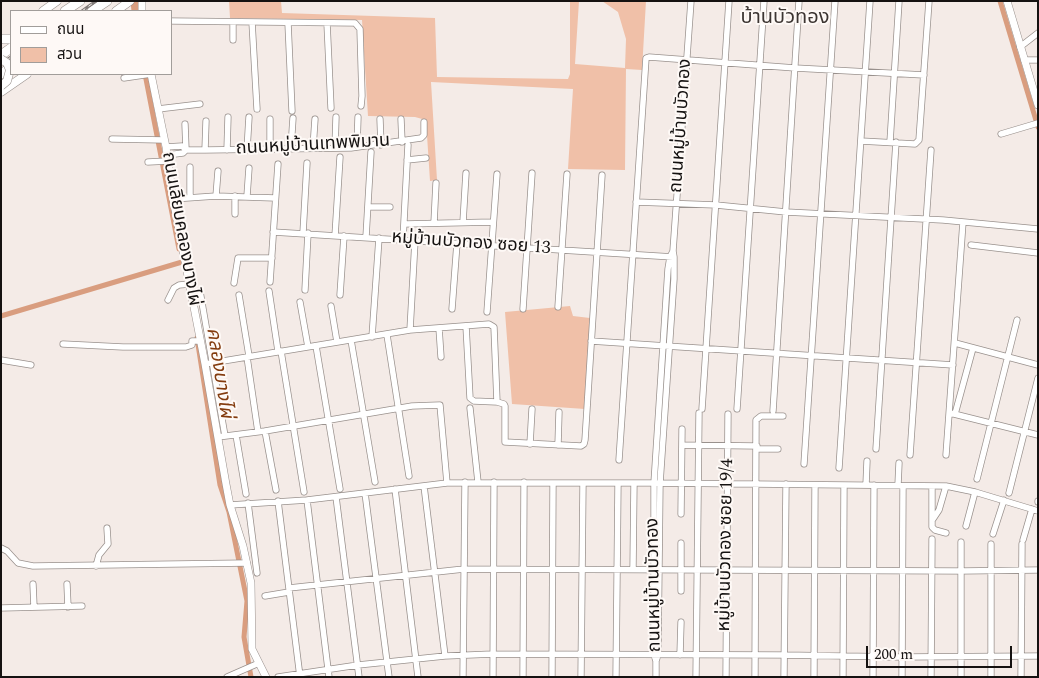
<!DOCTYPE html>
<meta charset="utf-8">
<style>
body{margin:0}
#map{position:relative;width:1039px;height:678px;overflow:hidden;background:#f4ebe7;font-family:Spectral,"Noto Sans Thai",serif}
canvas{display:block}
.frame{position:absolute;inset:0;border:2px solid #151211;pointer-events:none}
.legend{position:absolute;left:10px;top:10px;width:162px;height:65px;box-sizing:border-box;background:#fef9f6;border:1px solid #a19d9a;margin:0;padding:6px 9px;list-style:none;font-size:15px;color:#151211}
.legend li{display:flex;align-items:center;gap:10px;height:25px}
.legend b{width:25px;border:1px solid #a19d9a}
.scale{position:absolute;left:866px;top:646px;width:146px;height:22px;box-sizing:border-box;border:2px solid #151211;border-top:0;padding-left:6px;font-size:15px;line-height:18px;white-space:nowrap;color:#151211;-webkit-text-stroke:4px #fef9f6;paint-order:stroke}
</style>
<div id="map">
<canvas width="1039" height="678"></canvas>
<div class="frame"></div>
<ul class="legend">
<li><b style="height:6px;background:#fff"></b>ถนน</li>
<li><b style="height:14px;background:#f0c0a8"></b>สวน</li>
</ul>
<div class="scale">200 m</div>
</div>
<script>
const g = document.querySelector('canvas').getContext('2d');
g.lineJoin = 'round';
function fillPath(path, color) { g.fillStyle = color; g.fill(path, 'evenodd'); }
const poly = rows => new Path2D(rows.map(r => 'M' + r).join(''));
function trace(path, color, width, dash) { g.strokeStyle = color; g.lineWidth = width; g.lineCap = dash ? 'butt' : 'round'; g.setLineDash(dash || []); g.stroke(path); }
function write(font, color, halo, rows, align = 'center') {
  g.font = font + ' Spectral,"Noto Sans Thai",serif'; g.lineWidth = 4; g.setLineDash([]); g.textBaseline = 'middle'; g.strokeStyle = halo; g.fillStyle = color; for (const [text, x, y, turn = 0] of rows) {
    g.save(); g.translate(x, y); g.rotate((+turn || 0) * Math.PI / 180); g.textAlign = isNaN(turn) ? turn : align; if (halo) g.strokeText(text, 0, 0); g.fillText(text, 0, 0); g.restore();
  }
}
fillPath(poly([
 [229,1,281,1,282,13,435,18,437,77,568,79,570,74,570,1,579,1,575,64,625,68,626,39,618,12,602,1,646,1,642,70,626,69,625,170,568,169,573,89,431,82,437,180,430,181,426,120,415,117,368,116,362,20,230,18],
 [570,306,573,316,590,318,585,409,512,404,505,312]
]), '#f0c0a8');
trace(poly([
 [1000,1,1038,127],
 [145,74,179,249],
 [1,316,182,262],
 [197,338,220,485,229,512,247,601,244,637,251,677]
]), '#d99d7f', 5);
trace(poly([
 [135,1,136,11]
]), '#d99d7f', 9);
const minor = poly([
 [171,21,355,23,360,29,362,96,361,106],
 [233,22,233,40],
 [252,22,257,109],
 [288,23,292,111],
 [327,23,331,108],
 [1020,47,1038,33],
 [1024,60,1038,60],
 [124,78,151,74],
 [158,109,200,104],
 [380,119,381,145],
 [401,119,402,142],
 [185,124,186,150],
 [1001,134,1038,123],
 [112,139,164,140],
 [861,141,915,144,919,140,929,1],
 [890,142,899,1],
 [166,147,182,146,186,150,205,150,351,148,421,138,424,135,424,122],
 [357,147,358,117],
 [291,148,293,118],
 [313,148,315,119],
 [335,148,336,117],
 [270,149,270,119],
 [205,150,206,121],
 [227,150,228,117],
 [247,150,249,117],
 [167,155,183,153,186,150],
 [407,160,426,158],
 [148,162,168,161],
 [216,196,218,171],
 [247,196,249,168],
 [190,197,190,167],
 [173,199,216,196,275,198],
 [636,202,716,205,786,212,943,220,1038,229],
 [368,207,390,207],
 [235,214,235,196],
 [463,222,466,173],
 [434,223,436,183],
 [405,224,493,222],
 [273,232,673,257],
 [303,233,307,163],
 [335,236,340,157],
 [366,237,371,152],
 [403,240,408,145],
 [971,245,1038,253],
 [270,282,278,164],
 [234,283,238,258,272,258],
 [305,290,308,233],
 [200,291,225,436],
 [269,291,278,351],
 [239,295,249,356],
 [340,295,344,236],
 [168,300,174,288,179,285,190,284],
 [300,302,308,347],
 [331,306,337,342],
 [558,307,567,174],
 [452,309,457,243],
 [523,309,532,173],
 [487,312,497,174],
 [466,326,470,398,474,401,497,402],
 [439,328,441,357],
 [410,330,415,241],
 [387,335,409,476],
 [372,337,379,238],
 [351,340,375,482],
 [591,341,953,365],
 [955,343,1038,365],
 [63,344,123,347,186,347,192,345,192,341,200,341],
 [316,346,340,489],
 [281,351,304,492],
 [247,357,258,432],
 [1,360,31,365],
 [205,364,410,330,489,324,494,327,497,402,504,404,505,406,505,442,581,446,584,444,585,440,602,175],
 [470,408,478,482],
 [702,409,729,1],
 [737,409,764,1],
 [773,411,799,1],
 [950,413,1038,435],
 [955,414,973,348],
 [265,431,276,490],
 [236,435,246,494],
 [218,437,265,431,412,406,440,405,447,483],
 [530,444,532,409],
 [558,445,559,412],
 [682,445,757,446],
 [757,449,778,449],
 [876,449,896,142],
 [910,455,931,150],
 [946,455,963,222],
 [619,460,646,58,649,57,795,68,924,75],
 [804,464,835,1],
 [839,468,870,1],
 [977,479,1017,320],
 [866,485,867,461],
 [898,485,899,463],
 [424,486,445,656],
 [932,486,932,527,935,530,946,533],
 [395,489,418,677],
 [365,493,389,677],
 [1009,493,1038,378],
 [336,497,359,677],
 [307,500,329,677],
 [278,501,300,677],
 [1038,502,1038,501],
 [248,503,257,573],
 [230,505,307,500,447,483,654,483,946,486,975,492,1038,511],
 [681,514,682,429],
 [933,519,939,510,946,486],
 [966,526,975,492],
 [993,534,1004,500],
 [1023,540,1032,509],
 [991,544,991,677],
 [1,548,7,551,18,563,33,566,247,563],
 [96,566,99,555,108,544,107,528],
 [633,569,634,483],
 [33,584,34,607],
 [67,584,68,607],
 [289,588,464,569,961,571,1038,570],
 [681,591,681,543],
 [265,596,289,592],
 [1,608,82,606],
 [680,655,681,622],
 [656,661,658,655,660,483,674,279,674,257,673,251,691,1],
 [227,677,259,663],
 [278,677,358,665,445,656,493,654,784,655,902,657,1038,656],
 [463,677,465,482],
 [493,677,494,482],
 [523,677,524,482],
 [552,677,553,483],
 [581,677,583,483],
 [616,677,618,483],
 [656,677,656,661,654,655,654,483,668,269,670,257,673,251],
 [696,677,699,413],
 [726,677,728,414],
 [755,677,756,420,761,416,783,416],
 [784,677,786,484],
 [814,677,815,485],
 [843,677,844,485],
 [873,677,874,485],
 [902,677,903,486],
 [931,677,932,539],
 [961,677,961,542],
 [1021,677,1022,544]
]);
const tertiary = poly([
 [142,1,142,11],
 [1007,1,1038,105],
 [151,74,166,147,173,199,205,364,226,484,230,505,243,546,251,583,252,649,266,677]
]);
const secondary = poly([
 [43,11,57,1],
 [116,11,130,1],
 [1,92,27,74]
]);
const trunk = poly([
 [65,11,80,1],
 [92,11,107,1],
 [3,39,11,39],
 [1,55,11,48],
 [1,74,11,67]
]);
trace(minor, '#99918d', 7);
trace(tertiary, '#99918d', 8);
trace(secondary, '#99918d', 9);
trace(trunk, '#99918d', 10);
trace(minor, '#fff', 5.5);
trace(tertiary, '#fff', 7);
trace(secondary, '#fff', 8);
trace(trunk, '#fff', 9);
const rail = poly([
 [82,11,96,1],
 [1,64,11,57]
]);
trace(rail, '#817b79', 3);
trace(rail, '#fef9f6', 1, [4]);
const secondaryBridge = poly([
 [1,59,7,63,10,70,7,81,1,86]
]);
trace(secondaryBridge, '#99918d', 9, []);
trace(secondaryBridge, '#fff', 8);
write('18px', '#151211', '#fef9f6', [
 ["ถนนหมู่บ้านบัวทอง",682,126,-86],
 ["ถนนหมู่บ้านเทพพิมาน",313,146,-3],
 ["ถนนเลียบคลองบางไผ่",180,229,80],
 ["หมู่บ้านบัวทอง ซอย 13",471,244,4],
 ["หมู่บ้านบัวทอง ซอย 19/4",727,545,-89],
 ["ถนนหมู่บ้านบัวทอง",655,585,-91]
]);
write('italic 19px', '#833b0e', '#fef9f6', [
 ["คลองบางไผ่",218,373,81]
]);
write('20px', '#3c3532', '#fef9f6', [
 ["บ้านบัวทอง",785,19]
]);
</script>
